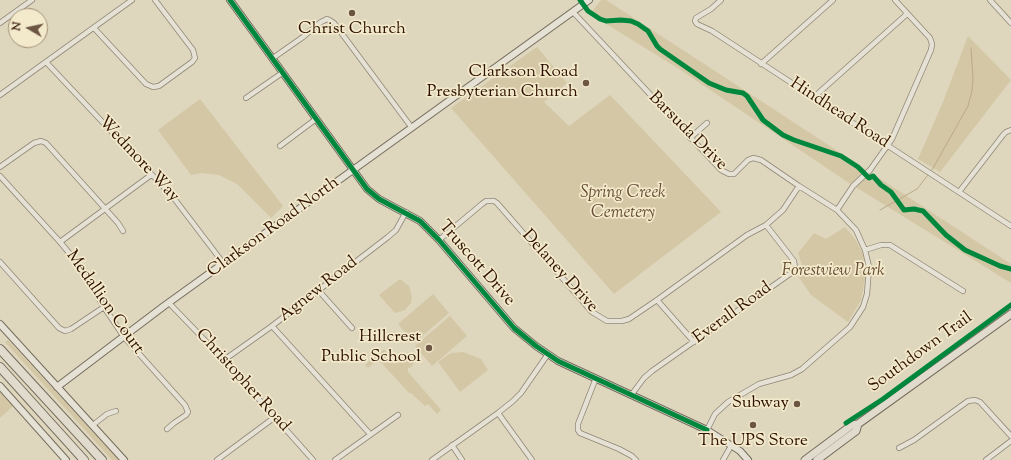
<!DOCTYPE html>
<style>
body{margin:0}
#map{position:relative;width:1011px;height:460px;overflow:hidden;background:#ded6bd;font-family:"Sorts Mill Goudy",serif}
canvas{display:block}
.north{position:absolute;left:8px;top:8px;width:40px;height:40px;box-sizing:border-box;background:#f3e9cb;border:1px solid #a4927a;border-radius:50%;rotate:279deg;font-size:11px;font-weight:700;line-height:16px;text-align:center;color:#2e1000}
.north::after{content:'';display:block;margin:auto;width:14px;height:18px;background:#6c5542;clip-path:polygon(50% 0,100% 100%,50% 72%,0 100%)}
</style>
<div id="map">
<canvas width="1011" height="460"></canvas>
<div class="north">N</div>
</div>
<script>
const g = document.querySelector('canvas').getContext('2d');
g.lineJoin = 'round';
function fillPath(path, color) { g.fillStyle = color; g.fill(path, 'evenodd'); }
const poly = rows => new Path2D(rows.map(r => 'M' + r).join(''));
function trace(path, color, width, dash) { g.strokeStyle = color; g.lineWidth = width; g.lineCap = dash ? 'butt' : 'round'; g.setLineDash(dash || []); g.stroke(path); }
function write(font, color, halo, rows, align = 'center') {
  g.font = font + ' "Sorts Mill Goudy",serif'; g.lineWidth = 3.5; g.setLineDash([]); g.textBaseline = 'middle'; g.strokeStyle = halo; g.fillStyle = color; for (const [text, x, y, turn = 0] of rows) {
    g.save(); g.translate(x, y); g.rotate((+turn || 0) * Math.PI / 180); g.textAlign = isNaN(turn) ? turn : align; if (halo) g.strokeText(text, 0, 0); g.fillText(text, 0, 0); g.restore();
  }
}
fillPath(poly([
 [601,0,606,0,1011,264,1011,283,846,181,676,67,590,14],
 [968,36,1011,80,940,172,918,159,943,102],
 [537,47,567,83,544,102,569,126,610,95,721,212,614,294,451,108],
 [200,99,283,206,271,218,237,184,219,175,202,173,191,175,158,130],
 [845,227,855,239,863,254,865,278,861,300,848,322,811,295,798,276,802,265,798,253,814,233,826,239],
 [400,279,409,286,412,297,411,303,405,310,395,313,379,295],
 [433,294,449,313,414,343,398,324],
 [450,316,467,336,432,366,415,346],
 [8,340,119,460,112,460,5,342],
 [384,349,392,358,391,360,394,364,399,360,402,361,401,360,408,355,414,362,412,367,408,368,408,372,441,410,437,414,428,404,425,406,411,393,409,393,378,359,368,368,365,365],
 [463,352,481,359,488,370,460,392,438,362,451,353],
 [0,392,13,406,0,418]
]), '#d4c7a5');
trace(poly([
 [932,170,968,106,972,91,973,78,971,48],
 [880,210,917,189,928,175]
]), '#baaa8a', 1);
const street = poly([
 [721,0,711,9,696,18,695,21,697,24,712,31,1011,226],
 [990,0,1011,23],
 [573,12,721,170,729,174,734,174,748,160,753,158,761,160,799,186,837,210,856,230,865,250,869,267,867,294,863,307,850,327,802,369,791,375,759,384,728,402,715,414,707,430],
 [0,23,32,0],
 [94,28,146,84,153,87,159,86,192,62,195,58,193,50,155,0],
 [273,58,303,37,321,22,327,19,331,21,334,23,412,128],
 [46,62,173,197,224,264],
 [761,64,833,0],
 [0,95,132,0],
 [814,97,907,14],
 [246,98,282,73],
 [690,138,707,123],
 [280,146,316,119],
 [0,167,34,143,41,141,46,143,118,223,123,231],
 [0,176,60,242,75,260,104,307,124,337,185,405,188,412,186,415,174,423,167,429],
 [959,192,1003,135,1006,132,1011,130],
 [837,210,853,186,870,170,892,139,931,50,932,44,930,38,895,0],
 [439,240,482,204,486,201,494,201,497,203,592,312,607,321,622,321,629,319,657,300,747,235,766,225,783,210,799,186],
 [60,242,151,175],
 [865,250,881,245,890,245,963,291],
 [0,262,59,328,65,331,71,329,104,307],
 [319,291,352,328],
 [657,300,694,342],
 [169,303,224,360,313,460],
 [272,326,370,434],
 [224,360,272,326,388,237,396,230,406,212],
 [596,378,578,424,578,430,580,433,619,449,632,456,636,460],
 [632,394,644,378,652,371,794,271,795,268,794,261,766,225],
 [498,413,532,460],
 [93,425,107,414,116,411],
 [452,445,462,460],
 [899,448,914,440,968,401,975,400,980,402,1011,436],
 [217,460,275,417],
 [335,460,398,415],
 [432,460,498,413,513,401,521,393,548,354],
 [723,460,731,446],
 [986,460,1011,441]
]);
const secondary = poly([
 [230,0,367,189,379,199,420,221,439,240,514,328,536,346,558,361,707,430,740,451,748,460],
 [0,324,124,460],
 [0,386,66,460],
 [57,387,164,306,589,0]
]);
const primary = poly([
 [805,460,852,425,858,424,1011,314],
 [817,460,856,431,858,424]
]);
const highway = poly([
 [0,349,102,460],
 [0,367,84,460]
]);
trace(street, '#8f8676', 6);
trace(secondary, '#756c5d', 8);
trace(primary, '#756c5d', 9);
trace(highway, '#756c5d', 10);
trace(street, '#e5e1d4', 4.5);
trace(secondary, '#e5e1d4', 6);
trace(primary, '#e0dbcd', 7);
trace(highway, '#e0dbcd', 8);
trace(poly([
 [230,0,367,189,379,199,420,221,439,240,514,328,536,346,558,361,707,430],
 [580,0,588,11,600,19,606,21,621,20,631,21,638,24,648,31,657,46,660,49,709,83,726,90,743,93,747,96,763,120,783,135,794,140,841,156,858,167,869,178,873,176,881,185,891,192,904,210,914,209,923,211,946,235,965,250,1000,266,1011,269],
 [846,423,883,399,1011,305]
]), '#00873e', 5);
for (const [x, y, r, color] of [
 [352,13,4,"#6c5542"],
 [586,83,4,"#6c5542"],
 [429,348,4,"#6c5542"],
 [797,404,4,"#6c5542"],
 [753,425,4,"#6c5542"]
]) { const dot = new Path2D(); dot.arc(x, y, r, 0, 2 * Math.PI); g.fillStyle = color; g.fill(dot); trace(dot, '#f3e9cb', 1.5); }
write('17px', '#2e1000', '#f3e9cb', [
 ["Christ Church",352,30,"center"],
 ["Clarkson Road",578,73],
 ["Presbyterian Church",578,93],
 ["Hillcrest",421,338],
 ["Public School",421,358],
 ["Subway",789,404],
 ["The UPS Store",753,442,"center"]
], 'right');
write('17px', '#2e1000', '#f3e9cb', [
 ["Hindhead Road",839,114,33],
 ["Barsuda Drive",687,132,45],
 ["Wedmore Way",138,160,47],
 ["Clarkson Road North",274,228,-36],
 ["Truscott Drive",476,264,49],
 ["Delaney Drive",559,272,48],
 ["Agnew Road",319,290,-38],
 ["Medallion Court",104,303,55],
 ["Everall Road",733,314,-36],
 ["Southdown Trail",921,353,-36],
 ["Christopher Road",242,381,48]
]);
write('italic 17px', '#654c33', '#f3e9cb', [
 ["Spring Creek",623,194],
 ["Cemetery",623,214],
 ["Forestview Park",833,272]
]);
</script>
